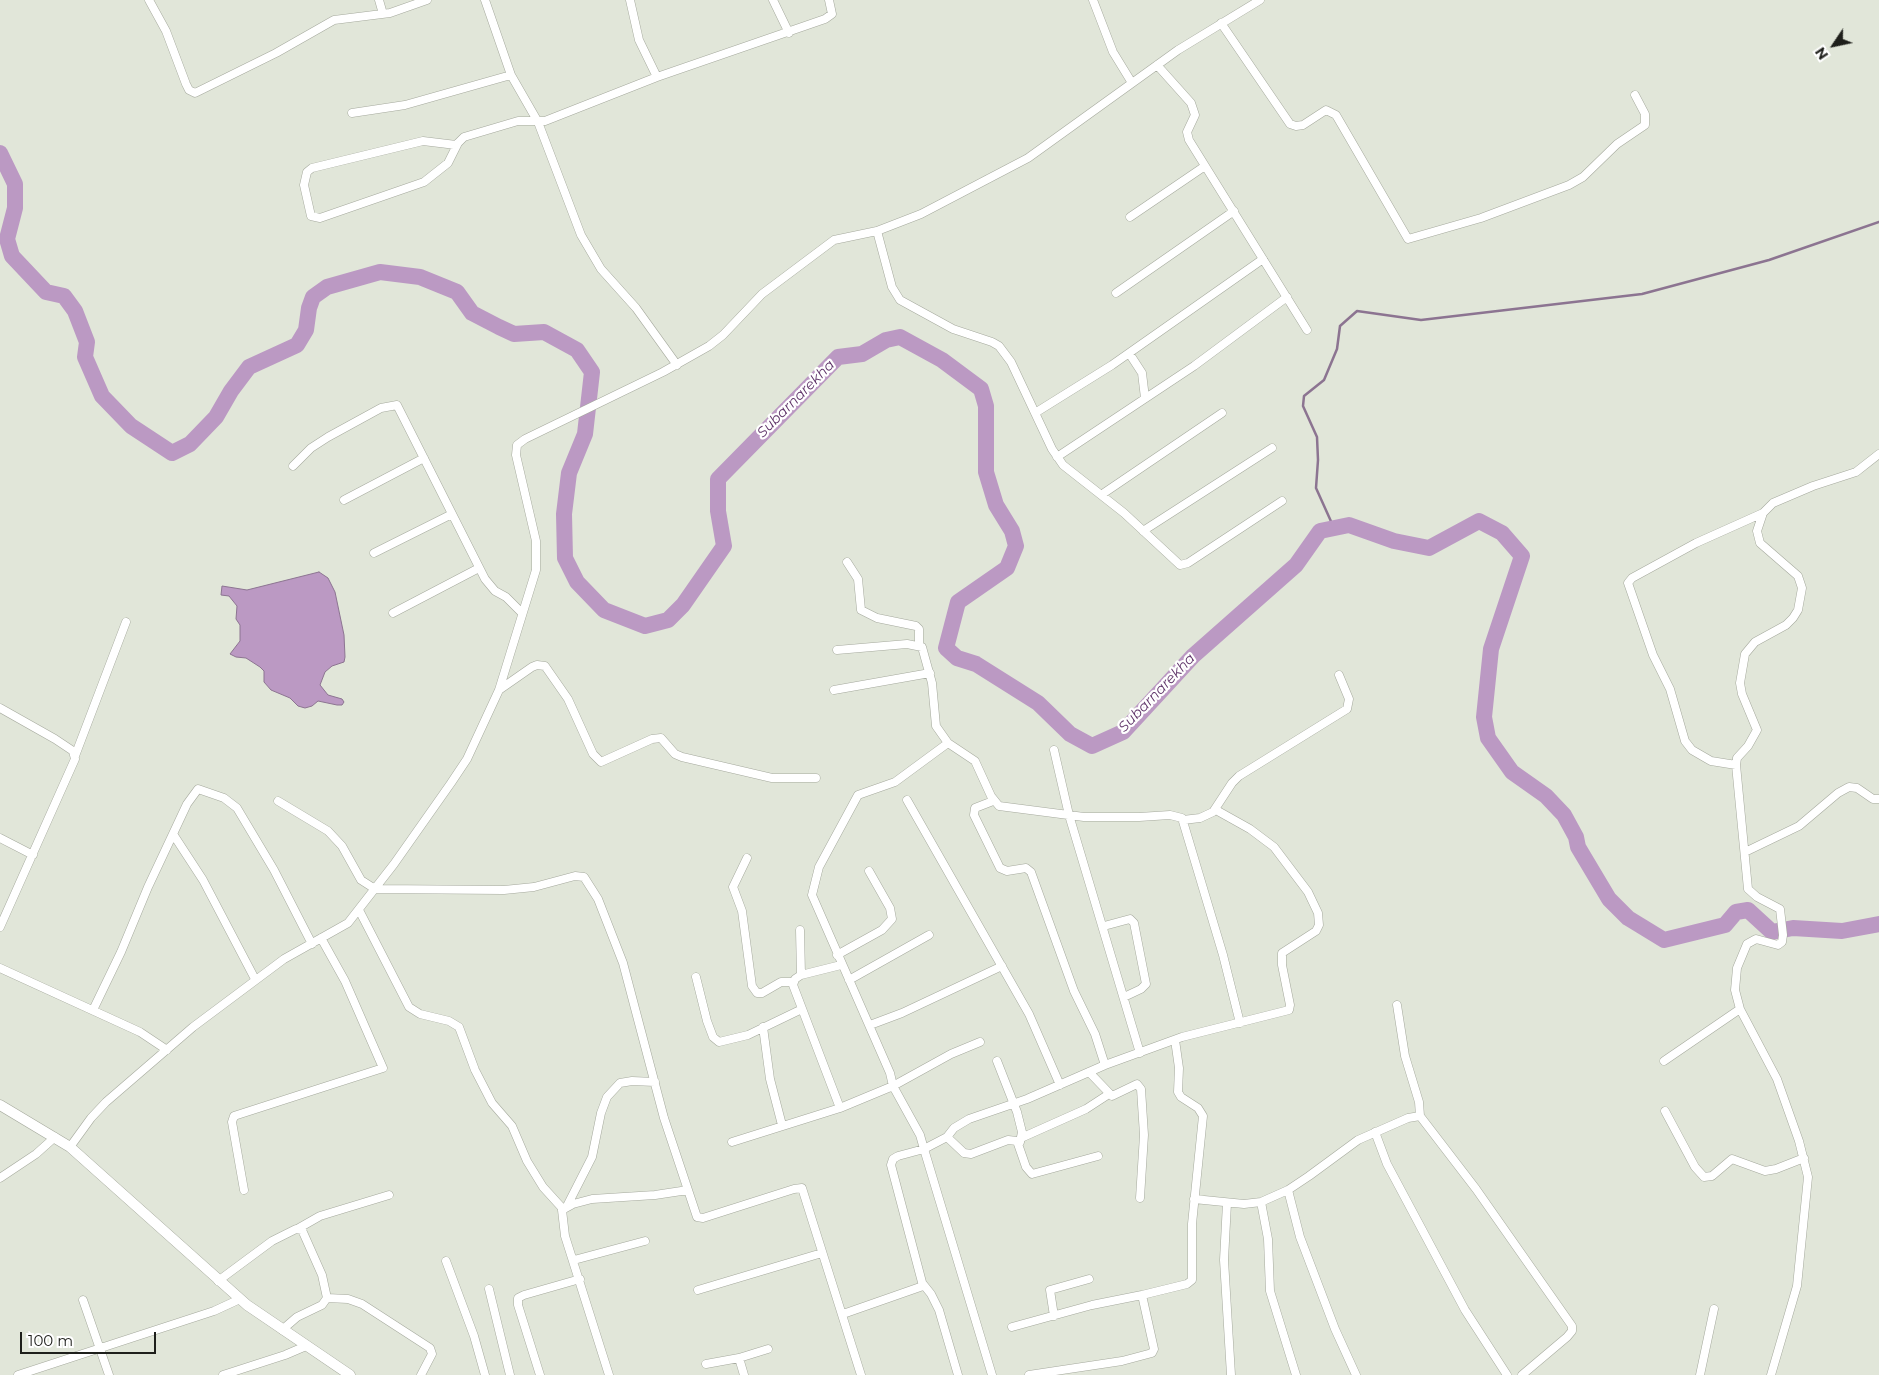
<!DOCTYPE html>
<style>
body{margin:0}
#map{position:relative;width:1879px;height:1375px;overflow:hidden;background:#e1e6d9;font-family:Montserrat,sans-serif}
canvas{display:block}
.north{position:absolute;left:1809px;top:20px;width:50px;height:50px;-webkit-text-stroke:4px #fff;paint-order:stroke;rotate:236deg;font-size:14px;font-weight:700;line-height:20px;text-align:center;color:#1e1f1b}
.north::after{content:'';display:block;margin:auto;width:18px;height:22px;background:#1e1f1b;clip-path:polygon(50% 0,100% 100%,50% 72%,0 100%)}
.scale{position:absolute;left:20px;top:1332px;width:136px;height:22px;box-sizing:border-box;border:2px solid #1e1f1b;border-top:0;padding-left:6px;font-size:15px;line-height:18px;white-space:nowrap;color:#1e1f1b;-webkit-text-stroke:4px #fff;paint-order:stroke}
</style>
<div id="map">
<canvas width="1879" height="1375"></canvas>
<div class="north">N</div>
<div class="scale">100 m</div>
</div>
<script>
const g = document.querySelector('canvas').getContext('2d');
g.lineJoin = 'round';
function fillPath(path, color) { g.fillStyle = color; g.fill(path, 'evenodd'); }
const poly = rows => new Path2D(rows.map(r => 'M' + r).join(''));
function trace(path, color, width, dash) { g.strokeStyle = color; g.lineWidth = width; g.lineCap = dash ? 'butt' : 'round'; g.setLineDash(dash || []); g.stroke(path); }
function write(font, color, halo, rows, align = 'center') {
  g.font = font + ' Montserrat,sans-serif'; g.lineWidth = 4.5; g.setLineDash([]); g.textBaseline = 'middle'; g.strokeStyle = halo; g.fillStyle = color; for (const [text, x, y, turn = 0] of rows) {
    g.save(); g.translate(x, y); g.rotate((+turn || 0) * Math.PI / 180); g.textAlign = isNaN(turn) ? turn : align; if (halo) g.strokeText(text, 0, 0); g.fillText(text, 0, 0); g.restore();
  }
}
const water = poly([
 [319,572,328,578,335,592,344,635,345,657,344,662,332,666,325,672,320,685,328,695,342,699,344,702,342,705,337,705,318,701,312,706,305,708,298,706,290,698,271,690,264,682,264,671,260,667,246,658,236,657,230,654,240,641,240,625,236,619,237,606,229,596,221,595,222,586,247,590,319,572]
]);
fillPath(water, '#bb99c3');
trace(water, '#8c7491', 1);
trace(poly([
 [1334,528,1316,488,1318,460,1317,437,1303,406,1304,396,1324,380,1337,349,1340,326,1357,311,1421,320,1642,294,1769,260,1879,222]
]), '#8c7491', 2.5);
trace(poly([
 [0,153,15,184,15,208,7,239,12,256,46,292,64,296,75,311,87,342,85,357,102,396,131,426,172,453,190,444,216,417,231,391,249,367,297,345,306,330,309,308,313,297,327,287,380,272,420,277,457,292,472,313,499,327,514,334,544,332,577,350,592,372,585,434,569,473,564,514,565,558,577,582,604,610,645,626,668,620,683,605,724,546,718,511,718,479,838,357,862,354,886,340,900,337,942,360,981,389,986,406,986,472,996,505,1012,531,1016,546,1007,568,958,602,946,648,957,658,976,664,1038,703,1070,734,1092,746,1123,732,1193,656,1296,565,1320,531,1349,525,1394,541,1429,548,1479,521,1502,533,1522,556,1491,649,1484,717,1488,738,1512,772,1546,796,1564,815,1576,837,1578,847,1609,899,1628,918,1664,940,1725,925,1736,912,1748,910,1772,932,1793,928,1842,931,1879,924]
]), '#bb99c3', 16);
const minor = poly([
 [149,0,166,31,186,84,189,90,195,93,276,53,334,20,390,13,427,0],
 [379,0,383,14],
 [485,0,511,75,538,122,581,235,601,269,636,308,677,365],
 [630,0,639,40,657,77],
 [773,0,789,33],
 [1093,0,1113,52,1132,83],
 [1221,23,1290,124,1296,126,1303,125,1326,110,1336,115,1408,239,1481,218,1569,185,1583,177,1617,144,1645,125,1645,114,1635,95],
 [1157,65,1191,103,1195,115,1187,132,1189,140,1307,330],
 [352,113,405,105,511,75],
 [456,145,423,141,312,168,307,172,304,185,311,216,320,218,424,182,448,163,458,143,464,137,518,121,545,121,657,77,825,19,832,14,829,0],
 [1130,217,1205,166],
 [877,231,892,287,900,300,953,329,992,342,999,346,1011,362,1052,449,1063,465,1124,513,1180,565,1188,563,1282,501],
 [1116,293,1234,211],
 [1129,353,1142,373,1145,398],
 [1035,413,1112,365,1263,259],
 [1057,457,1194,366,1287,297],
 [293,466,311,448,328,437,381,408,397,405,485,579,495,591,506,597,522,613],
 [1101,495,1222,413],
 [344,500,424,458],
 [1143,531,1272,448],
 [374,553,452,514],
 [847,562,858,579,861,610,877,618,916,626,919,629,919,645],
 [393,613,479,568],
 [837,650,907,644,922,647,932,683,936,726,948,743,975,761,991,796,999,806,1084,817,1139,817,1170,815,1182,818,1223,955,1240,1023],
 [499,690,532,667,537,665,545,666,568,699,593,754,601,762,652,739,661,738,675,754,682,757,772,778,816,778],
 [834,690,930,673],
 [0,708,55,739,73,751,75,759,0,927],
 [948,743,895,782,858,795,819,867,812,895,890,1073,893,1086,951,1054,980,1042],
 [1054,750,1069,815,1140,1053],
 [75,756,126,622],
 [1736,765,1711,761,1692,750,1685,741,1670,689,1653,655,1628,583,1632,578,1696,543,1763,513],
 [907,800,1029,1014,1060,1085],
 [278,801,328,831,342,846,361,880,375,889,504,890,534,887,575,876,584,877,598,899,623,963,664,1118,697,1217,703,1218,794,1189,802,1188,861,1375],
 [993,801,975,808,974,815,1000,868,1007,871,1026,868,1031,872,1074,991,1095,1034,1105,1065],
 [1183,820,1200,818,1213,812,1232,783,1239,776,1347,709,1349,699,1339,675],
 [173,834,203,880,255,979],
 [0,838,33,855],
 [1745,852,1799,826,1838,793,1849,787,1857,788,1873,799,1879,799],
 [747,858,733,887,742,911,752,986,757,993,762,993,781,982,793,982],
 [359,910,409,1007,420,1014,449,1021,459,1027,475,1070,492,1103,512,1126,527,1161,543,1187,563,1209],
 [1104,926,1130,919,1134,923,1146,984,1141,989,1124,997],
 [800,930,801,975],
 [837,955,882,930,892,919,890,908,869,871],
 [0,968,140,1032,167,1050],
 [696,977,707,1021,713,1037,719,1042,748,1035,802,1009],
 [849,980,929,935],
 [1397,1005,1405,1056,1419,1102,1420,1116],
 [93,1010,121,952,148,887,187,804,198,789,224,798,237,808,274,870,312,944],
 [870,1025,902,1013,1002,966],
 [763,1027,770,1079,782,1125],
 [997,1061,1017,1112,1022,1132,1020,1142],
 [1664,1061,1740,1009],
 [1089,1072,1112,1096,1137,1084,1141,1089,1144,1135,1140,1198],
 [840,1108,793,985,795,979,801,975,841,965],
 [1665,1111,1695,1167,1704,1177,1712,1176,1732,1159,1765,1171,1776,1169,1804,1158],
 [1375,1132,1387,1164,1465,1310,1507,1375],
 [947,1137,964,1153,971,1154,1008,1140,1017,1141,1026,1167,1032,1174,1098,1156],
 [1021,1138,1086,1109,1109,1094],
 [732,1142,840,1108,893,1086,920,1135,924,1149,947,1137,954,1128,969,1119,1027,1099,1105,1065,1182,1037,1289,1010,1290,1005,1282,965,1282,953,1316,931,1319,925,1318,913,1308,892,1274,847,1250,829,1216,810],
 [70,1147,91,1118,106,1102,193,1027,284,959,348,923,394,864,451,783,467,759,499,690,536,570,536,541,516,455,517,445,525,439,663,372,709,346,723,335,762,294,834,240,877,231,921,214,1028,158,1178,50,1260,0],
 [0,1178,36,1154,55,1137],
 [244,1190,232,1122,234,1116,383,1068,345,981,321,938],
 [1288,1190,1300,1237,1335,1329,1356,1375],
 [1194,1199,1244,1204,1261,1202,1288,1190,1309,1176,1358,1140,1408,1118,1420,1116,1476,1189,1572,1326,1572,1331,1567,1337,1522,1375],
 [1261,1202,1268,1239,1270,1291,1296,1375],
 [1227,1203,1224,1260,1231,1375],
 [567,1206,592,1157,601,1113,607,1097,620,1083,632,1081,655,1082],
 [299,1228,320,1216,389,1195],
 [574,1260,645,1241],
 [446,1261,474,1336,485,1375],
 [218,1281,272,1241,296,1229,302,1230,322,1275,327,1298,322,1305,297,1317,282,1330],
 [923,1284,931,1294,939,1310,958,1375],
 [489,1289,510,1375],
 [698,1290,822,1253],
 [327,1298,348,1299,362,1304,430,1348,432,1354,421,1375],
 [83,1300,109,1375],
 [843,1314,923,1286,891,1165,893,1159,898,1156,924,1149,992,1375],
 [1054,1316,1050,1290,1089,1279],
 [1012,1327,1092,1305,1142,1295],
 [739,1358,768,1349],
 [706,1364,739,1358,744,1375],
 [18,1375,214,1311,240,1299],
 [223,1375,285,1355,306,1346],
 [540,1375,518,1305,518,1298,524,1295,580,1279],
 [609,1375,565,1236,562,1210,573,1204,592,1199,655,1195,688,1190],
 [1029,1375,1122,1361,1152,1353,1154,1349,1142,1295,1187,1284,1192,1280,1192,1224,1203,1116,1198,1108,1181,1097,1178,1092,1179,1068,1175,1040],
 [1700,1375,1714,1309],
 [1771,1375,1797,1286,1808,1177,1799,1141,1777,1079,1740,1009,1735,990,1737,968,1747,944,1756,939,1778,945,1782,942,1783,935,1780,909,1757,897,1748,889,1736,765,1737,758,1748,746,1757,730,1742,694,1740,683,1745,654,1755,642,1786,625,1793,618,1798,610,1802,588,1798,576,1760,543,1757,531,1763,513,1773,503,1813,486,1856,472,1879,454]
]);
const tertiary = poly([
 [0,1105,70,1147,247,1305,350,1375]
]);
trace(minor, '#a5a99d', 9);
trace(tertiary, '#a5a99d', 11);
trace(minor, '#fff', 8);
trace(tertiary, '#fff', 10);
write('italic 14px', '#5f3469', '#fff', [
 ["Subarnarekha",796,399,-45],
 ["Subarnarekha",1157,693,-46]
]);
</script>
